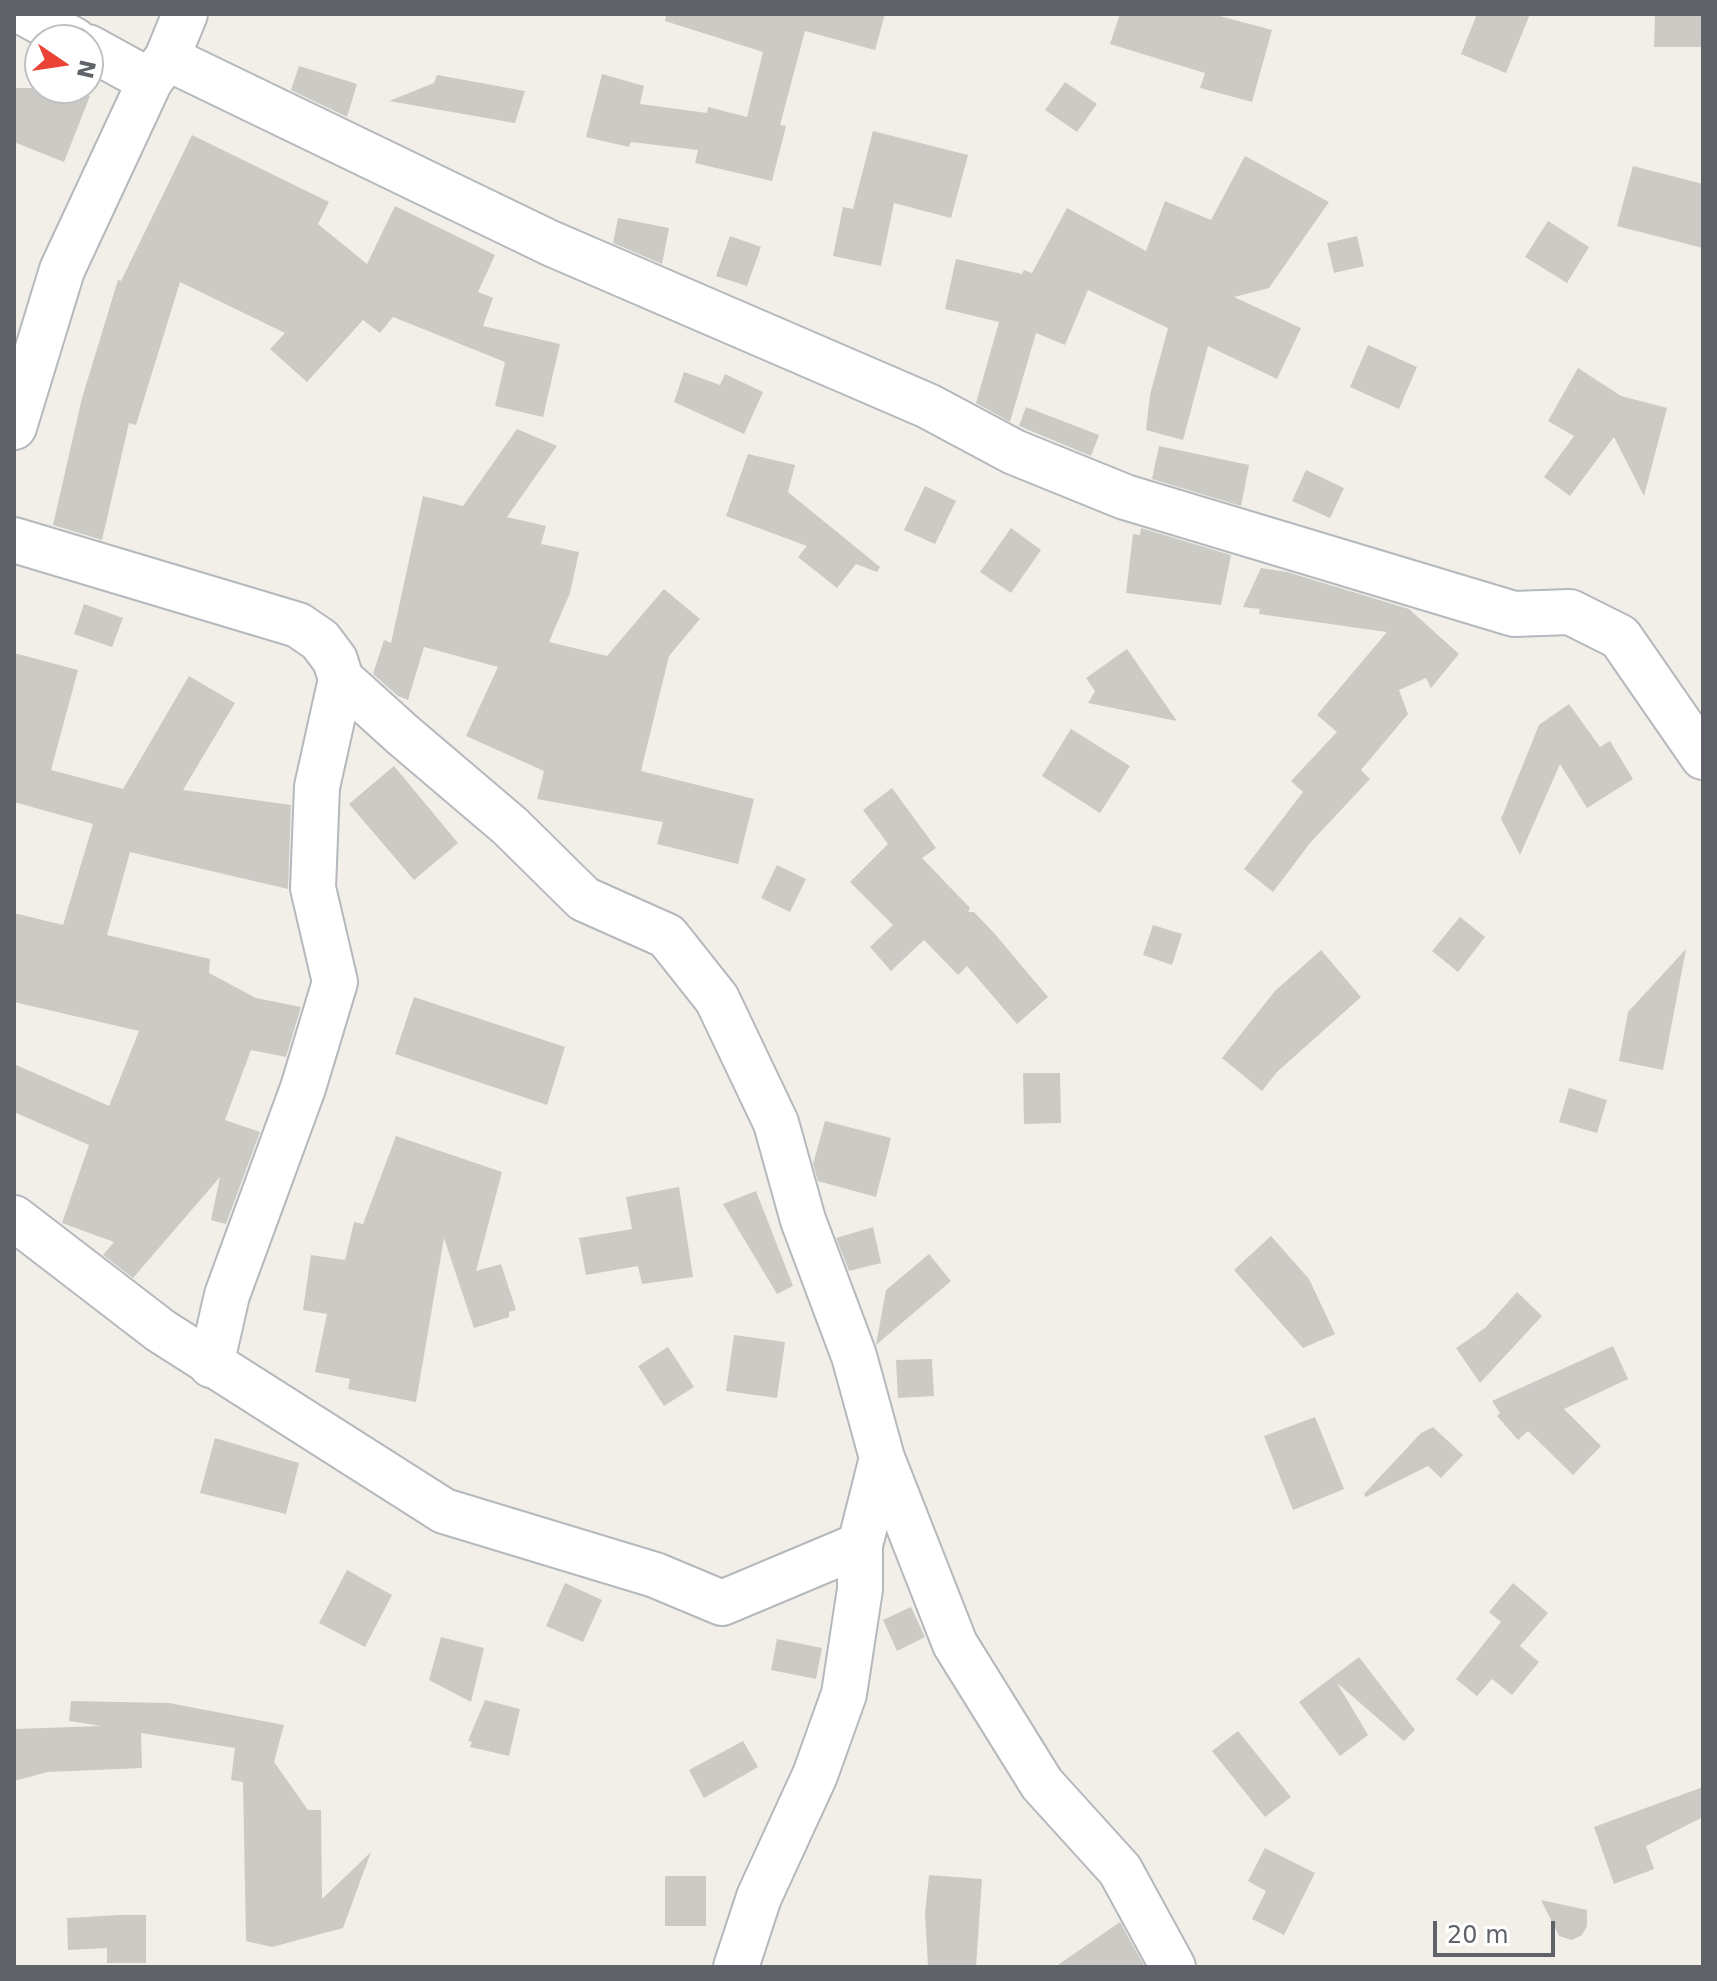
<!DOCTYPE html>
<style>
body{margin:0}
#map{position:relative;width:1717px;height:1981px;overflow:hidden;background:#f1efe8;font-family:"DejaVu Sans",sans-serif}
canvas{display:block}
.frame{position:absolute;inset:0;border:16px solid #5f6368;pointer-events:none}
.north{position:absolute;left:24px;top:24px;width:80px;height:80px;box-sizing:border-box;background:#fff;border:2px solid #bfc1c3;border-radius:50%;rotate:103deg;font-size:22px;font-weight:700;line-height:32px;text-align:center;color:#5f6368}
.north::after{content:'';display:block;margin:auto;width:28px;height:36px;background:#ea4335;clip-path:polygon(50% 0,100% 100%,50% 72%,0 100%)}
.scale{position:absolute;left:1433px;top:1921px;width:122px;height:36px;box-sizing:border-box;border:4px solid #5f6368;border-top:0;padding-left:10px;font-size:24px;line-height:28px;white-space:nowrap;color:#5f6368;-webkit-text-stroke:6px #fff;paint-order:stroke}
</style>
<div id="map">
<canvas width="1717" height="1981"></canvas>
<div class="frame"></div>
<div class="north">N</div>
<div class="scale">20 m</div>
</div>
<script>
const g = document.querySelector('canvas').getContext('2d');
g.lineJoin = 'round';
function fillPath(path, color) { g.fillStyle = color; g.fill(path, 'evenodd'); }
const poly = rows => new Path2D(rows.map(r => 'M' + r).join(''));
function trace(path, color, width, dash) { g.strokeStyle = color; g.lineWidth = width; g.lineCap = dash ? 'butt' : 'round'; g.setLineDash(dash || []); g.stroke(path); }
fillPath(poly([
 [666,14,885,14,875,50,805,31,780,125,786,126,772,181,695,163,698,150,631,142,629,147,586,137,602,74,644,86,640,104,707,113,708,107,747,117,763,52,665,21],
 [1120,14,1212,14,1272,30,1252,102,1200,88,1205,73,1110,44],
 [1477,14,1530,14,1506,73,1461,54],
 [1655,14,1703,14,1703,47,1654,47],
 [299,66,357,84,347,117,291,90],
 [437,75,525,91,515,123,389,101,434,83],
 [1065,82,1097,104,1077,132,1045,110],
 [14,88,70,88,90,96,64,162,14,142],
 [873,131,968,155,951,218,894,203,881,266,833,256,843,207,853,209],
 [192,135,329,202,318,224,367,264,395,206,495,255,478,292,493,298,483,326,560,344,543,417,495,406,505,362,393,317,380,333,363,320,307,382,270,349,285,333,180,282,136,425,129,423,102,540,53,525,82,398,118,280,121,281],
 [1245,156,1329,202,1269,288,1234,297,1301,328,1277,379,1208,346,1183,440,1146,430,1150,395,1168,328,1088,290,1065,345,1036,333,1010,422,976,403,999,322,945,309,956,259,1022,274,1024,270,1032,273,1067,208,1146,251,1165,201,1211,220],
 [1633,166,1703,184,1703,248,1617,226],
 [618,218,669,228,662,264,613,243],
 [1548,221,1589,247,1567,283,1525,257],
 [730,236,761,247,747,286,716,276],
 [1357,236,1364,266,1334,273,1327,243],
 [1368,345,1417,367,1399,409,1350,387],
 [1578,368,1621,396,1667,408,1644,496,1614,437,1570,496,1544,477,1574,436,1548,421],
 [684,372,720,385,725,374,763,392,744,434,674,402],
 [1026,407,1099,435,1091,456,1019,426],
 [517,429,557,446,507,517,546,526,541,544,579,552,570,593,549,642,607,656,664,589,700,619,669,656,641,771,754,799,738,864,657,844,663,822,537,799,544,771,466,736,498,667,424,647,408,700,398,696,373,674,384,640,391,643,423,496,463,506],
 [1159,446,1249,465,1241,506,1152,479],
 [748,454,795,465,788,492,880,567,877,572,856,564,837,588,798,557,807,546,726,516],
 [1306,470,1344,488,1330,518,1292,501],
 [925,486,956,501,935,544,904,530],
 [1011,528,1041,550,1011,593,980,572],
 [1141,528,1231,555,1221,605,1126,593,1133,534,1140,535],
 [1261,568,1287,572,1409,609,1459,654,1431,688,1426,678,1399,690,1408,714,1361,770,1370,779,1310,843,1273,892,1244,869,1303,792,1291,781,1337,732,1317,715,1387,632,1259,614,1260,609,1243,607],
 [84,604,123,618,112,647,74,634],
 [1127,649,1177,721,1088,703,1095,691,1086,678],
 [14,653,78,670,51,770,123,789,189,676,235,703,183,790,291,805,288,889,130,852,107,935,210,959,209,973,256,998,301,1007,286,1057,251,1050,225,1120,260,1132,226,1224,211,1220,220,1177,133,1278,103,1255,114,1242,62,1223,89,1145,14,1112,14,1064,109,1106,139,1031,14,1002,14,913,63,925,93,824,14,802],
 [1569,704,1600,747,1610,741,1633,779,1587,808,1560,764,1520,855,1501,819,1539,725],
 [1071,729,1130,766,1100,813,1042,776],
 [394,766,458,843,414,880,349,804],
 [892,788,936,848,922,858,970,908,968,912,974,912,994,933,1048,997,1017,1024,967,966,958,975,924,940,891,971,870,947,893,925,850,882,888,844,863,810],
 [777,865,806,879,790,912,761,898],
 [1460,917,1485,937,1458,972,1432,951],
 [1153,925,1182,934,1172,965,1143,955],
 [1686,949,1663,1070,1619,1061,1628,1012],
 [1321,950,1361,997,1277,1072,1262,1091,1222,1058,1275,991],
 [414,997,565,1047,547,1105,395,1054],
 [1023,1073,1060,1073,1061,1123,1024,1124],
 [1569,1088,1607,1100,1597,1133,1559,1122],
 [825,1121,891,1138,876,1197,818,1181,813,1164],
 [396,1136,502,1172,476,1271,501,1264,516,1310,509,1312,509,1317,474,1328,444,1238,416,1402,348,1389,350,1379,315,1372,327,1314,303,1310,311,1255,345,1260,354,1222,363,1224],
 [679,1187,693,1277,642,1284,638,1266,586,1275,579,1238,632,1229,626,1197],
 [756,1191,793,1286,777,1294,723,1204],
 [873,1227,881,1263,849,1271,836,1238],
 [1271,1236,1309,1279,1335,1334,1303,1348,1234,1270],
 [929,1254,951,1281,876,1345,886,1290],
 [1517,1292,1542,1316,1480,1383,1456,1348,1485,1328],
 [734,1335,785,1342,777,1398,726,1391],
 [1613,1346,1628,1379,1564,1409,1601,1446,1573,1475,1528,1431,1518,1440,1497,1416,1500,1413,1492,1401],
 [668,1347,694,1387,664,1406,638,1366],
 [932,1359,934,1396,898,1398,896,1360],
 [1315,1417,1344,1489,1293,1510,1264,1436],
 [1433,1427,1463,1455,1441,1478,1428,1466,1366,1497,1364,1494,1421,1433],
 [215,1438,299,1463,286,1514,200,1493],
 [347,1570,392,1595,365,1647,319,1623],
 [565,1583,602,1600,583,1642,546,1626],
 [1513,1583,1548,1613,1520,1646,1539,1662,1512,1695,1492,1679,1477,1696,1456,1679,1501,1622,1489,1612],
 [911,1607,925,1637,897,1651,883,1620],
 [441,1637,484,1648,471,1702,429,1680],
 [777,1639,822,1648,816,1679,771,1670],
 [1359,1657,1415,1730,1404,1741,1337,1683,1368,1735,1340,1756,1299,1702],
 [485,1700,520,1709,509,1756,470,1747,472,1742,468,1741],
 [71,1701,169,1703,284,1725,274,1762,308,1810,321,1810,322,1899,371,1852,343,1928,272,1947,246,1941,243,1782,231,1780,235,1748,141,1733,142,1768,48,1772,14,1781,14,1729,102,1726,69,1721],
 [1238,1731,1291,1797,1265,1817,1212,1751],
 [743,1741,758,1767,704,1798,689,1770],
 [1703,1787,1703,1817,1646,1846,1654,1869,1614,1884,1594,1827],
 [1265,1848,1315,1873,1284,1935,1252,1919,1266,1891,1248,1881],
 [929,1875,982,1879,976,1967,928,1967,925,1914],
 [665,1876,706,1876,706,1926,665,1926],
 [1541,1900,1587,1910,1587,1926,1582,1935,1572,1940,1559,1936],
 [119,1915,146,1915,146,1963,107,1963,107,1948,68,1950,67,1918],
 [1120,1922,1145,1967,1055,1967]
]), '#cccac5');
const minor = poly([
 [26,14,74,40],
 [88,47,150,81],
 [167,58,550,243,928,406,1014,452,1125,497,1514,614,1570,612,1620,637,1703,757],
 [14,540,298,625,320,640,335,660,341,679,403,735,510,826,584,899,667,936,717,999,776,1123,803,1220,854,1356,882,1458,860,1545,860,1589,844,1694,815,1775,759,1897,736,1967],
 [14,1218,161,1331,444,1511,655,1575,722,1603,860,1545],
 [211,1365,227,1295,303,1088,335,982,313,888,317,787,341,679],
 [882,1458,955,1644,1042,1784,1120,1870,1173,1967]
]);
const tertiary = poly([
 [14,427,62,270,150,81,167,58,185,14]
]);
trace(minor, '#b5b8bc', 48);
trace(tertiary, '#b5b8bc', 48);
trace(minor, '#fff', 44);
trace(tertiary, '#fff', 44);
</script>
